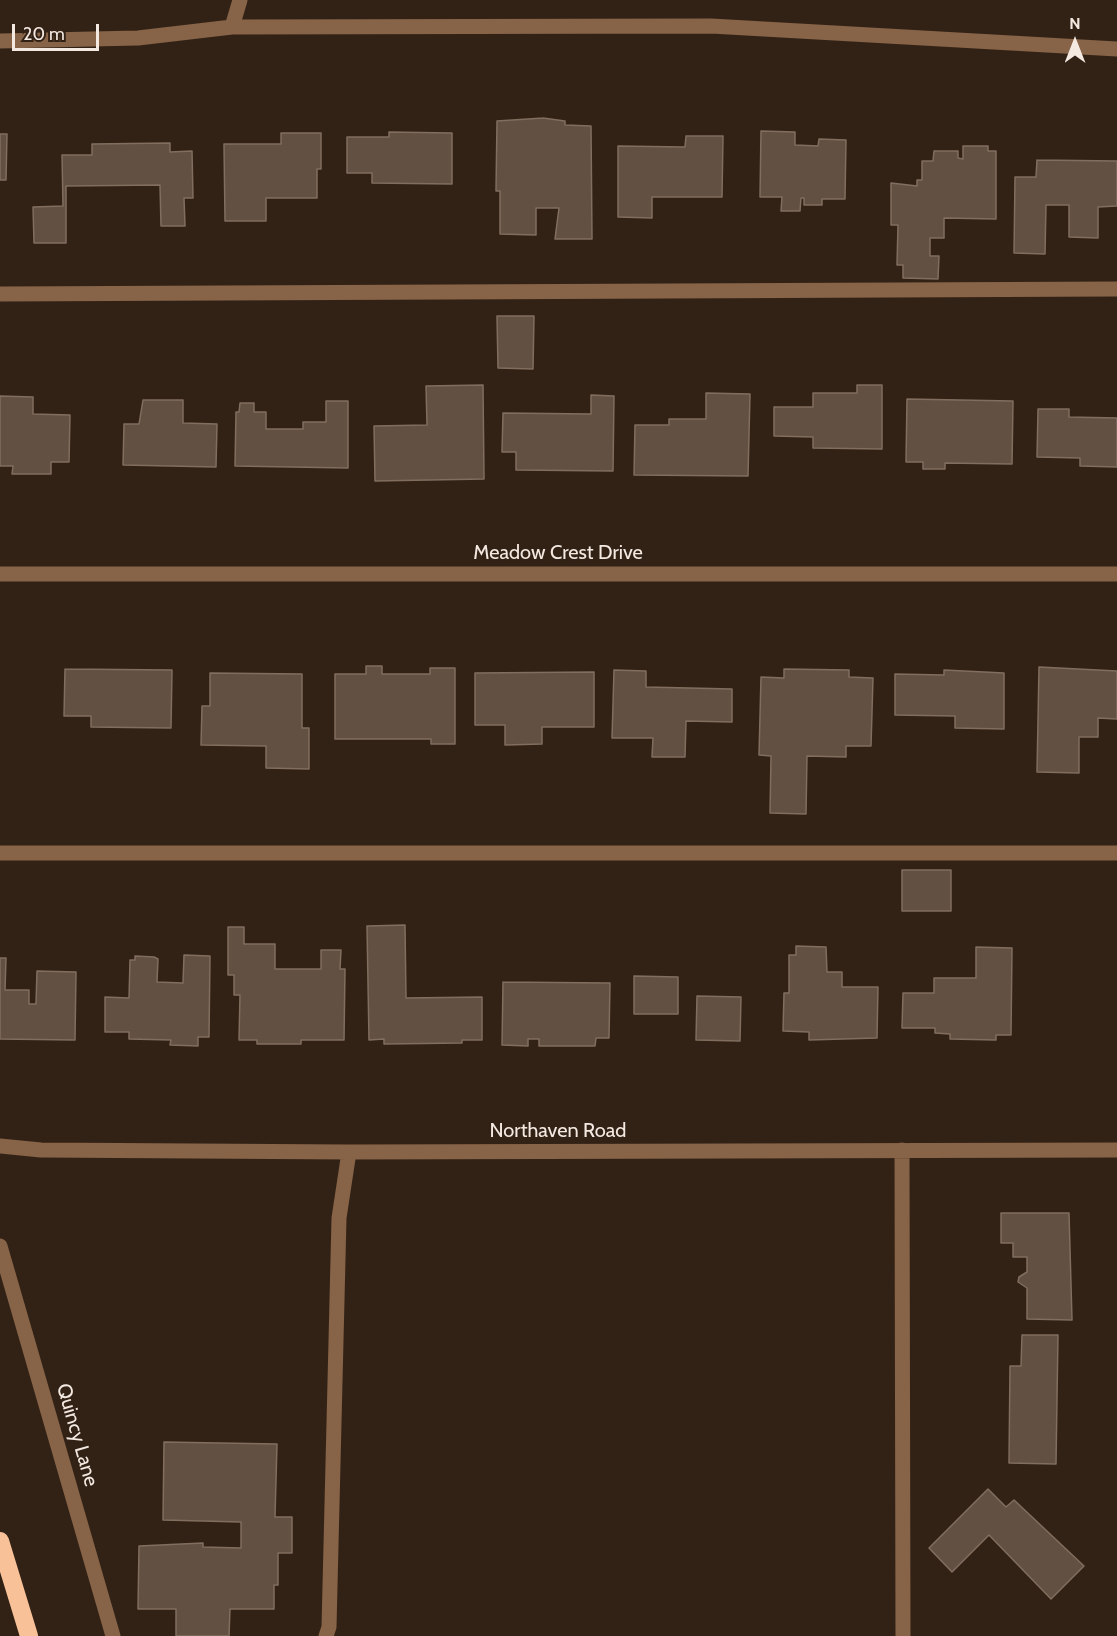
<!DOCTYPE html>
<style>
body{margin:0}
#map{position:relative;width:1117px;height:1636px;overflow:hidden;background:#322216;font-family:Cabin,sans-serif}
canvas{display:block}
.north{position:absolute;left:1045px;top:12px;width:60px;height:60px;-webkit-text-stroke:4px #322216;paint-order:stroke;rotate:0deg;font-size:16px;font-weight:700;line-height:24px;text-align:center;color:#f4e9e1}
.north::after{content:'';display:block;margin:auto;width:21px;height:27px;background:#f4e9e1;clip-path:polygon(50% 0,100% 100%,50% 72%,0 100%)}
.scale{position:absolute;left:12px;top:24px;width:87px;height:27px;box-sizing:border-box;border:3px solid #f4e9e1;border-top:0;padding-left:8px;font-size:18px;line-height:21px;white-space:nowrap;color:#f4e9e1;-webkit-text-stroke:4px #322216;paint-order:stroke}
</style>
<div id="map">
<canvas width="1117" height="1636"></canvas>
<div class="north">N</div>
<div class="scale">20 m</div>
</div>
<script>
const g = document.querySelector('canvas').getContext('2d');
g.lineJoin = 'round';
function fillPath(path, color) { g.fillStyle = color; g.fill(path, 'evenodd'); }
const poly = rows => new Path2D(rows.map(r => 'M' + r).join(''));
function trace(path, color, width, dash) { g.strokeStyle = color; g.lineWidth = width; g.lineCap = dash ? 'butt' : 'round'; g.setLineDash(dash || []); g.stroke(path); }
function write(font, color, halo, rows, align = 'center') {
  g.font = font + ' Cabin,sans-serif'; g.lineWidth = 4.5; g.setLineDash([]); g.textBaseline = 'middle'; g.strokeStyle = halo; g.fillStyle = color; for (const [text, x, y, turn = 0] of rows) {
    g.save(); g.translate(x, y); g.rotate((+turn || 0) * Math.PI / 180); g.textAlign = isNaN(turn) ? turn : align; if (halo) g.strokeText(text, 0, 0); g.fillText(text, 0, 0); g.restore();
  }
}
const building = poly([
 [543,118,565,121,565,125,591,126,592,239,555,239,559,208,536,208,536,235,500,234,500,191,496,191,497,121,543,118],
 [761,131,795,132,795,145,818,146,819,139,846,140,845,199,822,199,822,205,804,205,804,198,801,198,800,211,781,211,782,197,760,197,761,131],
 [389,132,452,133,452,184,372,183,372,173,347,173,347,137,389,137,389,132],
 [281,133,321,133,321,169,317,169,317,198,266,198,266,221,225,221,224,144,281,144,281,133],
 [0,134,7,134,6,180,0,180,0,134],
 [686,136,723,136,722,197,652,197,652,218,618,217,618,146,685,147,686,136],
 [170,143,170,152,192,151,193,198,184,198,185,226,161,226,160,185,66,186,66,243,34,243,33,207,63,206,62,155,92,155,92,144,170,143],
 [963,146,988,146,988,151,996,151,996,219,944,218,944,238,930,238,930,256,939,256,938,279,903,278,903,265,897,265,898,225,891,225,891,183,917,186,917,180,922,180,922,161,933,161,934,151,958,151,958,158,963,159,963,146],
 [1037,160,1117,161,1117,206,1098,207,1098,238,1069,237,1069,205,1046,205,1045,254,1014,253,1015,177,1036,177,1037,160],
 [497,316,534,316,533,369,498,368,497,316],
 [483,385,484,479,375,481,374,426,427,425,426,386,483,385],
 [857,385,882,385,882,449,813,448,813,437,774,436,774,407,813,407,813,393,857,393,857,385],
 [706,393,750,394,748,476,634,475,635,425,669,425,669,419,706,419,706,393],
 [591,395,614,396,613,471,516,470,516,452,502,452,503,413,591,414,591,395],
 [0,396,33,397,33,414,70,415,69,462,51,462,51,474,12,474,13,466,0,466,0,396],
 [907,399,1013,401,1012,464,945,463,945,469,923,469,923,462,906,462,907,399],
 [143,400,183,400,183,423,217,424,216,467,123,465,124,424,139,424,143,400],
 [326,401,348,401,348,468,235,466,236,412,239,412,240,403,254,403,254,412,266,412,266,429,303,429,303,422,326,422,326,401],
 [1038,409,1069,409,1069,417,1117,418,1117,467,1080,466,1080,458,1037,457,1038,409],
 [366,666,382,666,382,674,430,674,430,668,455,668,455,744,431,744,431,739,335,739,335,674,366,674,366,666],
 [1039,667,1117,671,1117,719,1098,718,1098,737,1079,737,1079,773,1037,772,1039,667],
 [65,669,172,670,171,728,91,727,91,716,64,716,65,669],
 [784,669,849,670,849,677,873,678,871,746,846,746,846,757,807,756,806,814,770,813,771,756,759,755,761,677,784,678,784,669],
 [614,670,646,671,646,687,732,689,732,722,686,721,685,757,652,757,653,738,612,738,614,670],
 [944,670,1004,673,1004,729,955,728,955,716,895,715,895,674,944,675,944,670],
 [594,672,594,727,542,727,542,744,505,745,505,725,475,725,475,673,594,672],
 [210,673,302,674,302,728,309,728,309,769,266,768,266,746,201,745,202,706,210,706,210,673],
 [902,870,951,870,951,911,902,911,902,870],
 [405,925,406,998,482,997,482,1040,462,1040,462,1043,384,1044,384,1039,369,1040,367,926,405,925],
 [228,927,244,927,244,944,275,944,275,969,321,969,321,950,341,950,340,969,345,969,344,1040,301,1040,301,1044,257,1044,257,1040,239,1040,240,995,234,995,234,975,228,975,228,927],
 [796,946,826,947,827,972,842,972,842,987,878,987,877,1038,809,1040,809,1032,783,1031,784,993,789,993,789,955,796,955,796,946],
 [976,947,1012,948,1011,1035,996,1035,996,1040,950,1039,950,1034,935,1033,935,1028,902,1028,903,993,934,993,934,978,976,978,976,947],
 [184,955,210,956,209,1037,198,1037,198,1046,170,1045,171,1040,129,1039,129,1032,105,1032,105,997,129,998,130,960,135,960,135,956,154,957,158,959,157,982,183,983,184,955],
 [0,958,6,958,5,990,29,990,29,1004,36,1004,37,971,76,972,75,1040,0,1039,0,958],
 [634,976,678,977,678,1014,634,1014,634,976],
 [503,982,610,983,609,1038,596,1038,595,1046,539,1046,539,1039,528,1039,528,1046,502,1045,503,982],
 [697,996,741,997,740,1041,696,1040,697,996],
 [1001,1213,1069,1213,1072,1320,1027,1319,1027,1288,1018,1282,1019,1277,1027,1272,1027,1257,1013,1257,1013,1243,1001,1243,1001,1213],
 [1022,1335,1058,1335,1056,1464,1009,1463,1010,1366,1021,1366,1022,1335],
 [164,1442,277,1444,275,1517,292,1517,292,1553,278,1553,278,1585,274,1585,274,1609,230,1609,229,1636,176,1636,176,1609,138,1609,139,1546,203,1543,203,1547,241,1548,241,1522,163,1520,164,1442],
 [988,1489,1006,1507,1014,1500,1084,1566,1051,1599,989,1535,952,1572,929,1548,988,1489]
]);
fillPath(building, '#625042');
trace(building, '#816e5f', 1.5);
trace(poly([
 [232,27,240,0],
 [0,41,138,38,232,27,711,26,1117,49],
 [0,294,1117,289],
 [0,574,1117,574],
 [0,853,1117,853],
 [0,1146,41,1150,349,1152,1117,1150],
 [902,1150,903,1636],
 [0,1246,113,1636],
 [326,1636,329,1627,339,1218,349,1152]
]), '#876347', 15);
trace(poly([
 [0,1541,29,1636]
]), '#f8c198', 18);
write('20px', '#f4e9e1', '#322216', [
 ["Meadow Crest Drive",558,553],
 ["Northaven Road",558,1131],
 ["Quincy Lane",77,1435,74]
]);
</script>
